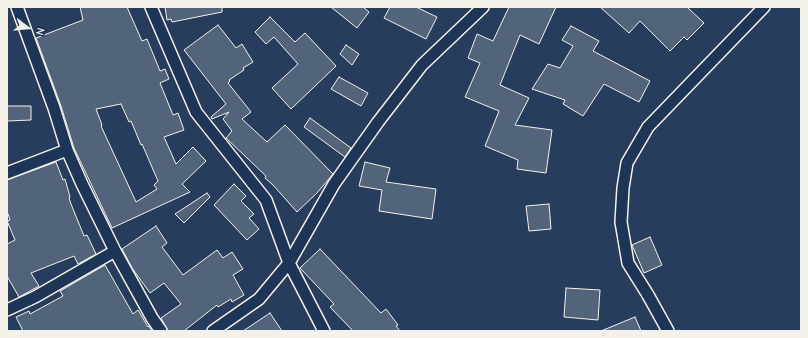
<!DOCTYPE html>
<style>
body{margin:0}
#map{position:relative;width:808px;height:338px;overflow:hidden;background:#263d5d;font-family:"Comic Neue",sans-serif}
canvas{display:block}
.frame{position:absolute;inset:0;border:8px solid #f4f1e8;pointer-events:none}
.north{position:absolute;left:8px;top:8px;width:40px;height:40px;-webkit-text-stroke:3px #1d3557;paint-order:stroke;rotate:106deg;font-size:11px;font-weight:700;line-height:16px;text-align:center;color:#f4f1e8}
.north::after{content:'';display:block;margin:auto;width:14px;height:18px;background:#f4f1e8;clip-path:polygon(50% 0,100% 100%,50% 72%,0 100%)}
</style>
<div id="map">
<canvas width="808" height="338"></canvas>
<div class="frame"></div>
<div class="north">N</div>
</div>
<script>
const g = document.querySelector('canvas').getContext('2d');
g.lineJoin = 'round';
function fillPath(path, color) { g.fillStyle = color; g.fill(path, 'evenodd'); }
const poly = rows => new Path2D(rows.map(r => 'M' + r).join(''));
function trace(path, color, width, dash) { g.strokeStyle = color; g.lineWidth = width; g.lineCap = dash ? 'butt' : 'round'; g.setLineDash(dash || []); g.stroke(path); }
const building = poly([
 [80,7,127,7,142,41,147,39,160,71,165,69,169,79,160,83,173,115,178,113,184,130,164,137,176,164,193,147,206,161,182,184,190,192,112,228,74,148,61,106,36,38,83,20,80,7],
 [121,104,129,122,131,121,141,145,142,144,158,181,154,185,157,189,136,202,101,126,102,125,96,109,121,104],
 [165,7,222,7,222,12,172,22,171,19,167,20,165,7],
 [331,7,363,7,369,12,357,28,331,7],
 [390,7,416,7,437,17,426,39,384,18,390,7],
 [509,7,556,7,539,44,520,35,500,85,529,98,515,125,552,130,546,173,517,169,518,160,485,146,499,111,465,97,480,63,468,58,477,34,493,41,509,7],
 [600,7,687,7,704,23,687,40,684,37,670,51,640,21,629,33,600,7],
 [270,17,295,42,305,33,336,66,291,109,272,88,298,64,274,37,266,44,255,32,270,17],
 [218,25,236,48,242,44,253,62,243,68,244,70,229,80,230,81,228,83,251,112,242,119,267,142,285,125,333,174,317,193,297,212,273,185,265,178,266,176,226,138,232,131,223,119,229,112,212,119,211,117,226,104,184,50,218,25],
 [571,26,599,41,593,51,650,81,639,102,604,84,583,116,563,104,565,100,532,89,548,64,560,68,573,46,562,40,571,26],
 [346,45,359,54,352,65,340,54,346,45],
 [339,77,368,93,361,106,331,89,339,77],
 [7,106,31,106,31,120,7,121,7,106],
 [310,118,351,148,345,157,304,127,310,118],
 [56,162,63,180,65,179,70,197,69,198,71,204,84,236,87,235,96,254,78,264,74,256,31,273,39,286,19,297,7,276,7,244,15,240,7,221,10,220,7,211,7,180,56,162],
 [365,162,390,168,386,182,436,189,432,219,379,211,382,190,359,186,365,162],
 [234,184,246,196,241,201,254,214,249,218,259,229,247,240,214,205,234,184],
 [207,193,210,197,184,223,175,214,207,193],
 [549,204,551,229,529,231,526,206,549,204],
 [156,226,167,243,162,247,183,275,217,250,223,258,232,252,243,269,233,275,244,295,232,302,231,299,218,307,217,305,184,331,168,331,161,318,181,304,164,283,150,293,132,268,122,249,156,226],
 [650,237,662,265,644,273,632,245,650,237],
 [320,249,381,313,386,309,398,325,396,326,400,331,353,331,330,307,334,304,300,268,320,249],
 [105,265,133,314,138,310,148,327,149,326,152,331,23,331,16,317,29,311,30,314,63,296,60,291,105,265],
 [566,288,600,290,598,320,564,317,566,288],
 [270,313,282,331,243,331,270,313],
 [635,317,641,331,601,331,635,317]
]);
fillPath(building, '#52647b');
trace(building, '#f4f1e8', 1);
const street = poly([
 [17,7,54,108,67,150,82,184,115,251,152,318,161,331],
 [151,7,196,112,266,200,289,263,324,331],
 [7,173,67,150],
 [7,310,35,297,115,251],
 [213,331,259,299,289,263,334,184,378,122,422,65,483,7],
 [668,331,648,295,628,263,621,222,623,188,627,163,648,127,764,7]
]);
trace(street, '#f4f1e8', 14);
trace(street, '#1d3557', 11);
</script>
